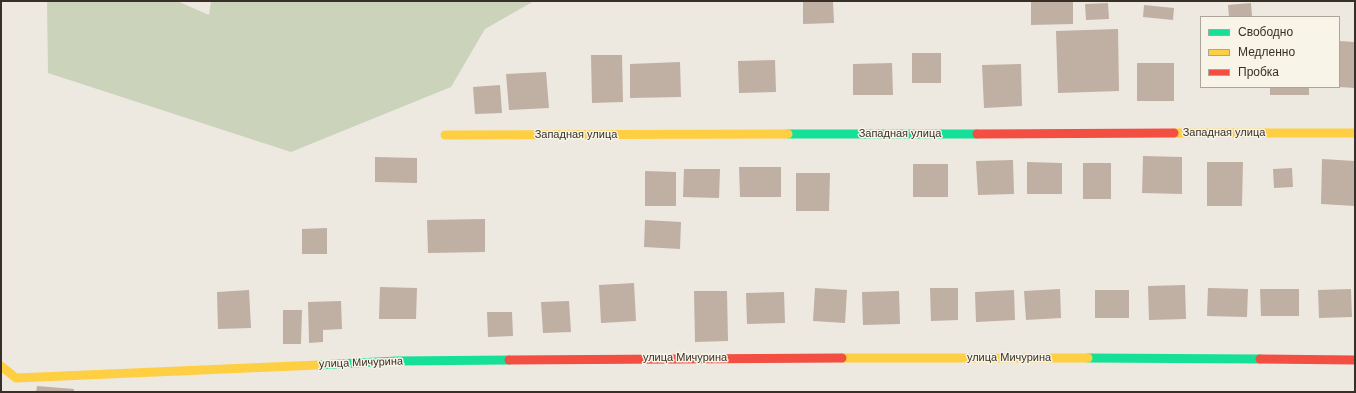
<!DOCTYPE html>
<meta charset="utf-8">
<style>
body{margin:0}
#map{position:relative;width:1356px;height:393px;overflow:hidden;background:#ede9e1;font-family:Arial,sans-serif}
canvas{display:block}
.frame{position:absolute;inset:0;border:2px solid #372f28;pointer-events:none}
.legend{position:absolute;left:1200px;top:16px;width:140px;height:72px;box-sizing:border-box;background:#f9f4e8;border:1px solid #aba59b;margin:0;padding:5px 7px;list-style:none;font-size:12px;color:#372f28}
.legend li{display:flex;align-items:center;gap:8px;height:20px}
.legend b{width:20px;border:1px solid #aba59b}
</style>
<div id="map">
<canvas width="1356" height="393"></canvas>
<div class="frame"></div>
<ul class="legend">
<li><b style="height:5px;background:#16e098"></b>Свободно</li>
<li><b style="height:5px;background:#ffcf43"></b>Медленно</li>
<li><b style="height:5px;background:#f24e42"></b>Пробка</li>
</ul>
</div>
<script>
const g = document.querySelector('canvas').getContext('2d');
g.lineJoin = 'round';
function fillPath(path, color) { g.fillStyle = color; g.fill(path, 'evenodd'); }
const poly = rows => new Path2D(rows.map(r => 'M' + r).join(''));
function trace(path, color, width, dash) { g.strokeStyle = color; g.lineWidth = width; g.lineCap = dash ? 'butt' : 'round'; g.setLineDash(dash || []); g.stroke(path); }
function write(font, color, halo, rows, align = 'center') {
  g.font = font + ' Arial,sans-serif'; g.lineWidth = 3; g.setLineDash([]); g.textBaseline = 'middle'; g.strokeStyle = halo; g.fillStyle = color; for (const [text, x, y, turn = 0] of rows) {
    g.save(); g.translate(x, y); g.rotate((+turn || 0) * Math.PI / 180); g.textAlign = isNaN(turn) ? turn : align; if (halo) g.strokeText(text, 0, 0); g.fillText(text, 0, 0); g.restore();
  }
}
fillPath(poly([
 [47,1,177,1,209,15,211,1,534,1,485,29,451,87,291,152,48,73]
]), '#cbd3bb');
fillPath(poly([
 [803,1,833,1,834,23,803,24],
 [1031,1,1073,1,1073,24,1031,25],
 [1108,3,1109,19,1086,20,1085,4],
 [1251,3,1252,16,1229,17,1228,5],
 [1144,5,1174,8,1173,20,1143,17],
 [1118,29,1119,91,1058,93,1056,31],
 [1339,41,1355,42,1355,88,1339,87],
 [912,53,941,53,941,83,912,83],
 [591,55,622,55,623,102,592,103],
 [775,60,776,92,739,93,738,61],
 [680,62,681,97,630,98,630,64],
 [892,63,893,95,853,95,853,64],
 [1137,63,1174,63,1174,101,1137,101],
 [1021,64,1022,106,984,108,982,65],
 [546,72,549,108,509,110,506,74],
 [500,85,502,113,475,114,473,87],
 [1270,87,1309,87,1309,95,1270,95],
 [1143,156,1182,157,1182,194,1142,193],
 [375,157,417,158,417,183,375,182],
 [1322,159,1355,161,1355,206,1321,204],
 [1013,160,1014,194,978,195,976,161],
 [1027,162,1062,163,1062,194,1027,194],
 [1207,162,1243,162,1242,206,1207,206],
 [1083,163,1111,163,1111,199,1083,199],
 [913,164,948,164,948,197,913,197],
 [739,167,781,167,781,197,740,197],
 [1292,168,1293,187,1274,188,1273,169],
 [684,169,720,169,719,198,683,197],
 [645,171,676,172,676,206,645,206],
 [796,173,830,173,829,211,796,211],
 [485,219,485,252,428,253,427,220],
 [645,220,681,222,680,249,644,247],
 [327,228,327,254,302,254,302,229],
 [634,283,636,321,601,323,599,285],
 [1185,285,1186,319,1149,320,1148,286],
 [380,287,417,288,416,319,379,319],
 [815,288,847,290,845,323,813,321],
 [930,288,958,288,958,320,931,321],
 [1208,288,1248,289,1247,317,1207,316],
 [1060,289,1061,318,1026,320,1024,291],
 [1260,289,1299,289,1299,316,1261,316],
 [1351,289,1352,317,1319,318,1318,290],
 [249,290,251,328,218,329,217,292],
 [1014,290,1015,320,976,322,975,292],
 [1095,290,1129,290,1129,318,1095,318],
 [694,291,727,291,728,341,695,342],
 [899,291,900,324,863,325,862,292],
 [784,292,785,323,747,324,746,293],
 [341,301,342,329,323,330,323,342,309,343,308,302],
 [569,301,571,332,543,333,541,302],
 [283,310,302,310,301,344,283,344],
 [487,312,512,312,513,336,488,337],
 [37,386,74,389,74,392,36,392]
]), '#c0afa3');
trace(poly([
 [788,134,977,134],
 [1088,358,1260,359],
 [318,365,397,361,509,360]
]), '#16e098', 9);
trace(poly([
 [1174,133,1355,133],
 [445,135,788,134],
 [842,358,1088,358],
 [1,366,16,378,318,365]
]), '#ffcf43', 9);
trace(poly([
 [977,134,1174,133],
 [1260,359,1355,360],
 [509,360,842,358]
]), '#f24e42', 9);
write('11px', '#372f28', '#f9f4e8', [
 ["Западная улица",1224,133],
 ["Западная улица",900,134],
 ["Западная улица",576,135],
 ["улица Мичурина",685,358],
 ["улица Мичурина",1009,358],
 ["улица Мичурина",361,363,-2]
]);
</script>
